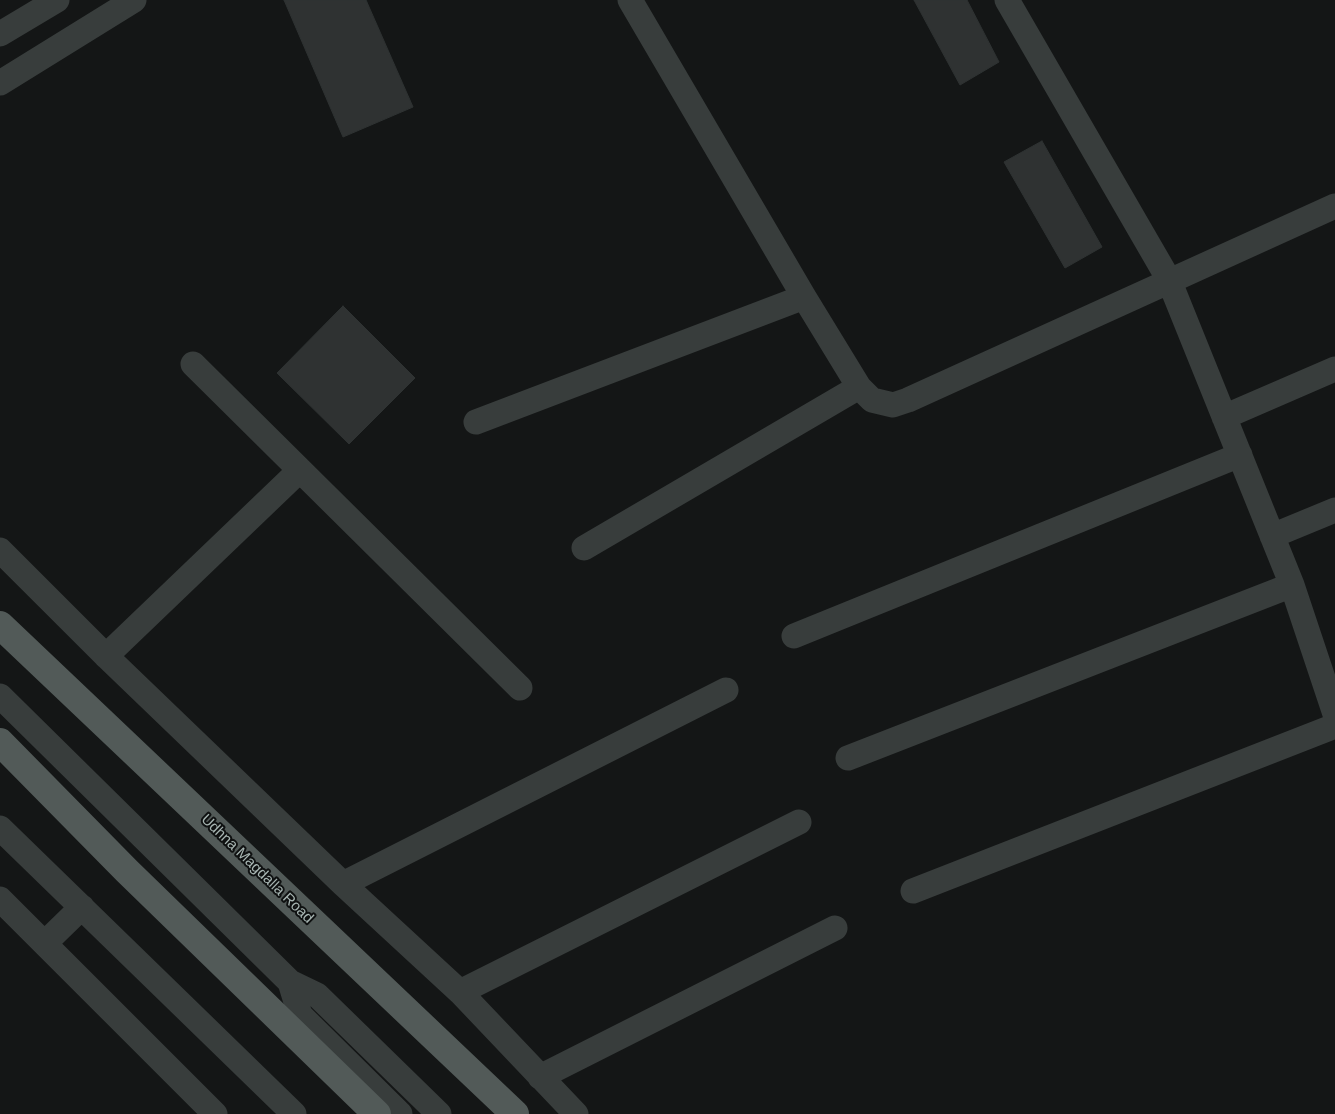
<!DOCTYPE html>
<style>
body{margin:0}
canvas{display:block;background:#141616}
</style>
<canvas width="1335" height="1114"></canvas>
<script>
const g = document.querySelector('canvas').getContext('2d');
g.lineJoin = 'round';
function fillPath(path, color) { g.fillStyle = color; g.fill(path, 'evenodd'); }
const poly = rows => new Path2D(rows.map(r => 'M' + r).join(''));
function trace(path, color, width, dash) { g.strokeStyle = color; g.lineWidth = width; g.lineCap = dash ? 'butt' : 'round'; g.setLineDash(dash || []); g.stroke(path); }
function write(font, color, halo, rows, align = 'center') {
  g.font = font + ' Helvetica,sans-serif'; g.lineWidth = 4; g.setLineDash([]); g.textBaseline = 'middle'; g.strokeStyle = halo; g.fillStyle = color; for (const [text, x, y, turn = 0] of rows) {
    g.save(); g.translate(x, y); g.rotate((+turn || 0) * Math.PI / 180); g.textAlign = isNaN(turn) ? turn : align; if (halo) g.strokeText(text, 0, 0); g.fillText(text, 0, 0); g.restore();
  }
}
const building = poly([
 [284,0,366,0,413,107,343,137,284,0],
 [914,0,967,0,999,62,960,85,914,0],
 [1042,141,1102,247,1065,268,1004,162,1042,141],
 [343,306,415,378,349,444,277,373,343,306]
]);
fillPath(building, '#2f3232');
trace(building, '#2e3232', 1);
trace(poly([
 [630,0,804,297,859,387,872,400,893,405,908,400,1335,206],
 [1007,0,1169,280,1292,585,1335,714],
 [0,34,57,0],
 [0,83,134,0],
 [193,364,520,688],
 [1224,417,1335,369],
 [476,422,804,297],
 [1272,536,1335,510],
 [584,548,859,387],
 [0,550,106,656,343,884,460,992,576,1114],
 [794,636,1240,455],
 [106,656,300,470],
 [0,696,290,982,317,995,439,1114],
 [848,758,1292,585],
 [0,828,294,1114],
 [343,884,726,690],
 [913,891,1335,726],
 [0,899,215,1114],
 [45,943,82,907],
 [290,982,300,1015,400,1114],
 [460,992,799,822],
 [540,1077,835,928]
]), '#383d3c', 25);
trace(poly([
 [0,625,515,1114],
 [0,742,127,871,377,1114]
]), '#525a58', 28);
write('15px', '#a7b5b2', '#0f1111', [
 ["Udhna Magdalla Road",257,869,44]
]);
</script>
